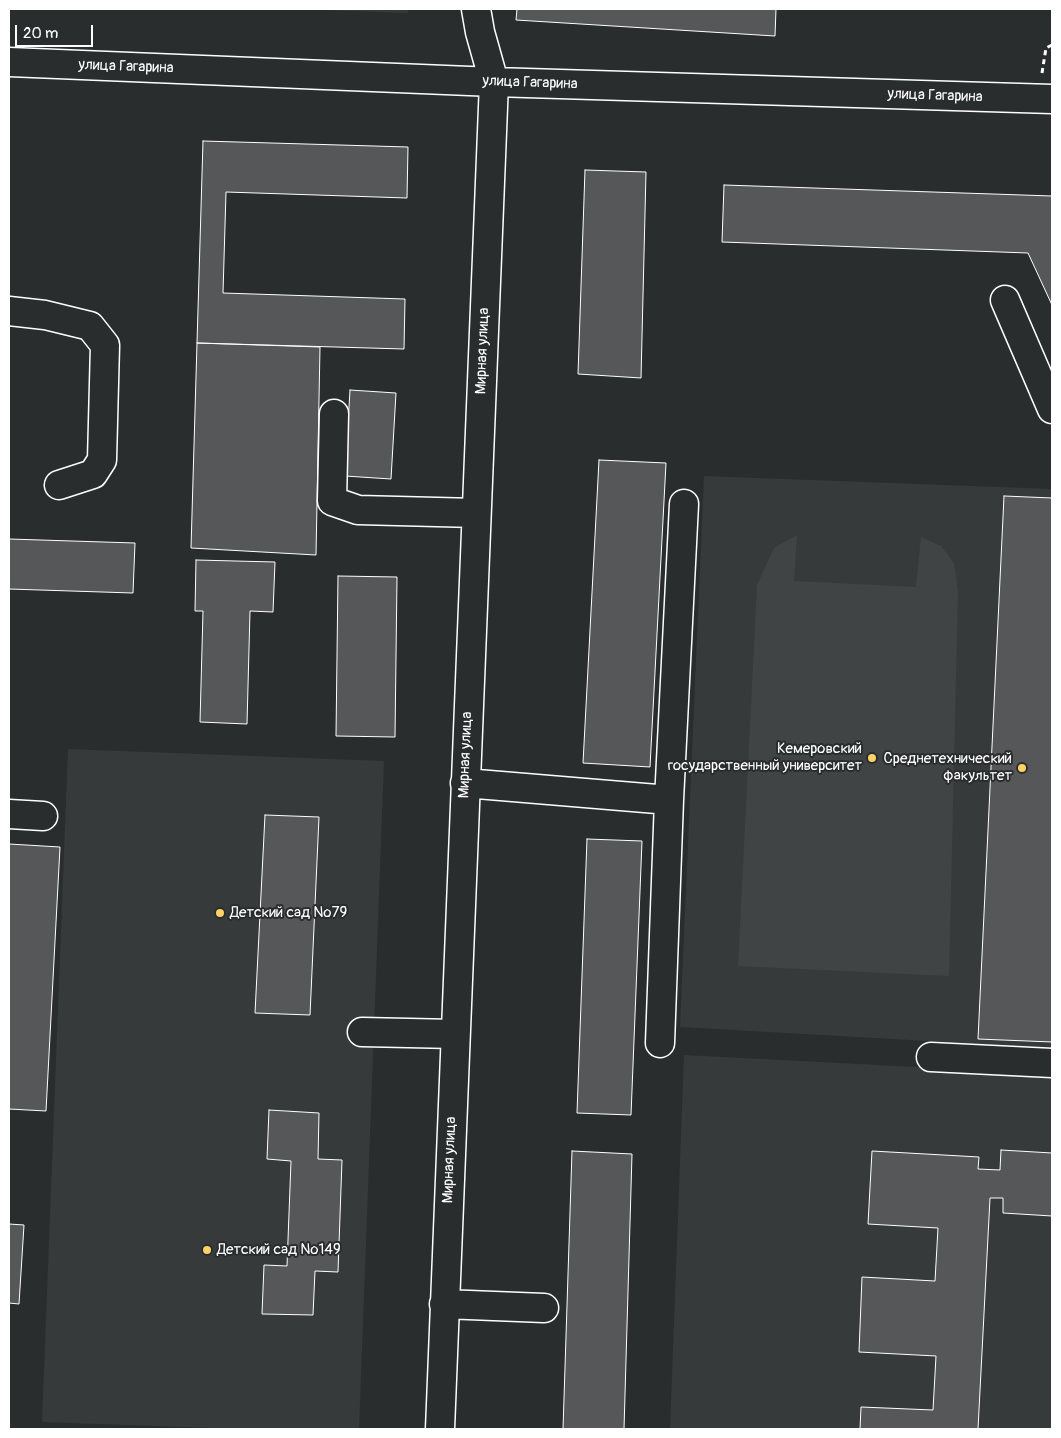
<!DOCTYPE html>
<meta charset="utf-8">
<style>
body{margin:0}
#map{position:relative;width:1061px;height:1438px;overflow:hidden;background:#2a2d2e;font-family:Pangolin,sans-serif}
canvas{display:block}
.frame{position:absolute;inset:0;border:10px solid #fff;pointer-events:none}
.scale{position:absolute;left:15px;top:25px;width:78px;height:22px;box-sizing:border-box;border:2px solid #fff;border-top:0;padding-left:6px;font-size:15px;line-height:18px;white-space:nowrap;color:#fff;-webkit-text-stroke:4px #2a2d2e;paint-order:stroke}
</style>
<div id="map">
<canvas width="1061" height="1438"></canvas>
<div class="frame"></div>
<div class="scale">20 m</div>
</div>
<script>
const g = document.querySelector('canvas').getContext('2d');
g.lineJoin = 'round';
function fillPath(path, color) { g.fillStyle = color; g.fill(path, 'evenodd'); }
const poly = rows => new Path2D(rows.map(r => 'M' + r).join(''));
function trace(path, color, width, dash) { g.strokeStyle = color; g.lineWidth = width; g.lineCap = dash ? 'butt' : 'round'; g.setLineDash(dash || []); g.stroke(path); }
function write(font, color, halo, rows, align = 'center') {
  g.font = font + ' Pangolin,sans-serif'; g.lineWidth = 4; g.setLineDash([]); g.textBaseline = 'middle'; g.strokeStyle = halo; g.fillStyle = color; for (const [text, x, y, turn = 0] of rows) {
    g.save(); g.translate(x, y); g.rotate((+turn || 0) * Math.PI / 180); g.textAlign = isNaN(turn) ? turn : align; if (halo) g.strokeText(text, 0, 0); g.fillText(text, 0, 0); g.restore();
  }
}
fillPath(poly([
 [292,9,408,9,408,13],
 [704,476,1052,489,1052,1048,680,1027],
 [68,749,384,761,359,1429,239,1429,42,1422],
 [684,1055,1052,1074,1052,1429,670,1429]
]), '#373a3b');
fillPath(poly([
 [797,535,794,581,916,587,921,537,941,546,954,563,958,591,949,976,738,966,757,585,774,548]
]), '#414445');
const building = poly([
 [517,9,776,9,775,36,516,20,517,9],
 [203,141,408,147,407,198,226,192,223,293,405,299,404,349,197,343,203,141],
 [585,170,646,172,641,378,578,374,585,170],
 [724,185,1052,196,1052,305,1028,253,722,242,724,185],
 [197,343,320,347,316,555,191,548,197,343],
 [350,390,396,393,391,479,345,476,350,390],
 [599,460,666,463,650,767,583,763,599,460],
 [1004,496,1052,498,1052,1042,978,1039,1004,496],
 [9,539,135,543,133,593,9,589,9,539],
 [196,560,275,562,273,612,250,611,247,724,200,722,203,611,195,611,196,560],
 [338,576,397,577,395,737,336,736,338,576],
 [265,815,319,817,310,1015,255,1013,265,815],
 [587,839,642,841,631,1115,577,1113,587,839],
 [9,844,60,847,46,1111,9,1109,9,844],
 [269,1110,319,1113,318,1159,342,1160,338,1272,315,1271,313,1315,262,1314,264,1265,287,1266,291,1161,267,1159,269,1110],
 [1001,1150,1052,1153,1052,1216,1003,1213,1003,1198,990,1198,978,1429,860,1429,861,1407,933,1410,936,1356,859,1352,862,1277,935,1281,938,1228,868,1224,872,1151,979,1157,978,1169,1000,1170,1001,1150],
 [572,1151,632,1154,624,1429,563,1429,572,1151],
 [9,1224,24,1225,19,1304,9,1303,9,1224]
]);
fillPath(building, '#555758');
trace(building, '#fff', 1);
const minor = poly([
 [9,62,494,82,1052,99],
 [1005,300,1052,409],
 [9,311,45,315,90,326,105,345,102,460,93,474,59,485],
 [334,414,332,501,358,510,476,513],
 [465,783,669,800,660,1043],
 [669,800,684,504],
 [9,814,43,816],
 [362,1032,455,1034],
 [931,1057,1052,1063],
 [444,1304,544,1308],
 [440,1429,494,82,480,32,476,9]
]);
trace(minor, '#fff', 31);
trace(poly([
 [1042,73,1046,48,1052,45]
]), '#fff', 3, [5, 4]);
trace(minor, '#2a2d2e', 28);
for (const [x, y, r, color] of [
 [872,758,5,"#ffd166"],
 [1022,768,5,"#ffd166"],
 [220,913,5,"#ffd166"],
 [207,1250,5,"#ffd166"]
]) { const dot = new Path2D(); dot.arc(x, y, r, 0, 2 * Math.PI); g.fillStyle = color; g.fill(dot); trace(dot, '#2a2d2e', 2); }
write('15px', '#fff', '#2a2d2e', [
 ["улица Гагарина",126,67,2],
 ["улица Гагарина",530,83,2],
 ["улица Гагарина",935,96,2],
 ["Мирная улица",483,351,-88],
 ["Мирная улица",466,755,-88],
 ["Мирная улица",450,1160,-88]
]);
write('15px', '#fff', '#2a2d2e', [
 ["Кемеровский",862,749],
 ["государственный университет",862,766],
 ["Среднетехнический",1012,759],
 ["факультет",1012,776],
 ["Детский сад №79",230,913,"left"],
 ["Детский сад №149",217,1250,"left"]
], 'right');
</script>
